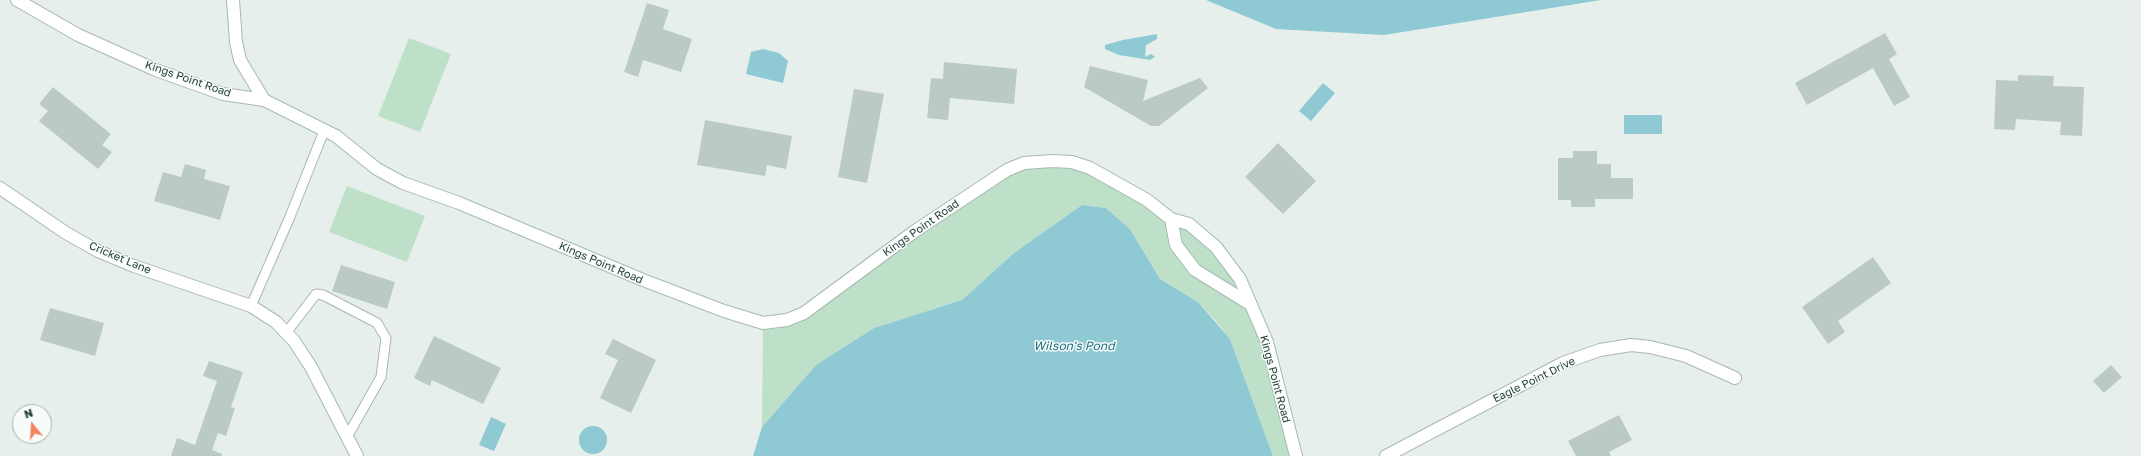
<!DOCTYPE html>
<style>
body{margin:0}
#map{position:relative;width:2141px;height:456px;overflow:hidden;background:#e6efeb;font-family:"Golos Text",sans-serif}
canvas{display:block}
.north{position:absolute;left:12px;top:404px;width:40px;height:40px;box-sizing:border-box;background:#f7fbf9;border:1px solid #a3b1ad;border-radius:50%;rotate:342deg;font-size:11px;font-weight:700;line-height:16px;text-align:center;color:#24423a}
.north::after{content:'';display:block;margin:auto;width:14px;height:18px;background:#f4845f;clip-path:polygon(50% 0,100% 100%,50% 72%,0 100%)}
</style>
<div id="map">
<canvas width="2141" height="456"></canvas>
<div class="north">N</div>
</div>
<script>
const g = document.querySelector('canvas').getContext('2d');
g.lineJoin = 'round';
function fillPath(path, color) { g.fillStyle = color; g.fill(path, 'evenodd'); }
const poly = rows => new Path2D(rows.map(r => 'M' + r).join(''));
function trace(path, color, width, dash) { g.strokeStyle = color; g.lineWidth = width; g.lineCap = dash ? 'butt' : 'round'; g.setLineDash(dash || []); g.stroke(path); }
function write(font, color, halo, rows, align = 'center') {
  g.font = font + ' "Golos Text",sans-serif'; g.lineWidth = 3; g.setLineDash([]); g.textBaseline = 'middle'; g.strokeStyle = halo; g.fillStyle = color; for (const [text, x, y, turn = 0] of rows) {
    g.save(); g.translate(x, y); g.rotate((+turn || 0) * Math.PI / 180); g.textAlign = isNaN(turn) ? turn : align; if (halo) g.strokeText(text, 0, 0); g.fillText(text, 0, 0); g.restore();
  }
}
fillPath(poly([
 [409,38,451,54,420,132,378,116],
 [1024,163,1090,168,1216,247,1250,304,1296,456,1273,456,1230,339,1215,320,1198,302,1160,279,1130,229,1106,208,1082,205,1014,253,962,300,874,328,816,365,762,427,763,323,787,320],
 [347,186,425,216,407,262,329,232]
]), '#bfe0c8');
fillPath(poly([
 [1206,0,1601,0,1384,35,1276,29],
 [1157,34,1157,39,1146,45,1145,57,1151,54,1155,57,1150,60,1119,55,1105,49,1105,45,1123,40],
 [763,49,779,53,788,61,783,83,746,74,751,52],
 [1323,83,1335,93,1311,121,1299,111],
 [1624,115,1662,115,1662,134,1624,134],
 [1082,205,1106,208,1130,229,1160,279,1198,302,1230,339,1273,456,753,456,762,427,816,365,874,328,962,300,1014,253],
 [491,417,506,424,494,451,479,445],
 '579 440a14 14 0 1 1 28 0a14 14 0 1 1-28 0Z'
]), '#8ec9d4');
fillPath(poly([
 [647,3,669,10,663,29,692,39,681,72,643,60,638,77,624,72],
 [1885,33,1897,54,1889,59,1910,97,1894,106,1873,68,1807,105,1795,83],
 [944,62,1017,69,1014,104,950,98,948,120,927,118,931,78,943,79],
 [1090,66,1148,80,1143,101,1200,78,1208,88,1159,126,1151,126,1084,87],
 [2018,75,2054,76,2053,86,2084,87,2082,136,2060,135,2061,122,2016,119,2015,130,1994,129,1996,80,2018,81],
 [53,87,111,134,102,145,112,152,98,169,39,121,48,111,39,104],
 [854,89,884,94,867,183,838,177],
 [705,120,792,136,786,169,767,165,765,176,697,165],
 [1278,143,1316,181,1283,214,1245,177],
 [1573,151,1597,151,1597,164,1611,164,1611,178,1633,178,1633,199,1595,199,1595,207,1571,207,1571,200,1558,200,1558,158,1573,158],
 [185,164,206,170,204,179,230,186,220,220,154,201,163,172,181,177],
 [1873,257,1891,283,1838,321,1845,332,1828,344,1802,307],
 [341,265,395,282,387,309,332,291],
 [50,308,104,323,95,356,40,340],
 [434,336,501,368,483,404,432,380,430,386,414,378],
 [613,339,656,360,631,413,600,398,618,360,605,354],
 [209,361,243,372,231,407,235,408,226,436,218,433,212,450,222,454,222,456,171,456,177,438,195,445,217,381,203,376],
 [2111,365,2122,377,2104,393,2093,381],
 [1619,415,1632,440,1609,452,1611,456,1576,456,1568,441]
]), '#bbcac4');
const lane = poly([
 [251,306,289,219,324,131],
 [286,333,316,294,323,295,377,323,386,338,381,377,347,437]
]);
const street = poly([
 [17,0,78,35,156,70,223,94,264,100],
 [233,0,236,42,240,60,264,100],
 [0,188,66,233,98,251,134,266,251,306,276,322,294,341,311,367,357,456],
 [1386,456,1563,363,1600,350,1631,345,1650,347,1686,356,1735,378]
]);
const secondary = poly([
 [264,100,336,136,377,169,403,183,459,203,643,280,724,311,763,323,787,320,804,313,915,231,1007,170,1024,163,1052,161,1072,162,1090,168,1147,200,1171,219,1189,224,1216,247,1240,279,1267,342,1296,456],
 [1171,219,1176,245,1195,270,1250,304]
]);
trace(lane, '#a8b8b2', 11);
trace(street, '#a8b8b2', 14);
trace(secondary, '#a4bbb3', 14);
trace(lane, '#fff', 9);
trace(street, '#fff', 12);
trace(secondary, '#fff', 12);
write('11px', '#24423a', '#f7fbf9', [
 ["Kings Point Road",188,79,19],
 ["Kings Point Road",921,228,-35],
 ["Cricket Lane",120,258,23],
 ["Kings Point Road",601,263,23],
 ["Kings Point Road",1275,379,75],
 ["Eagle Point Drive",1534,380,-26]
]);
write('italic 12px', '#1c6f80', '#f7fbf9', [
 ["Wilson's Pond",1074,346]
]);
</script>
